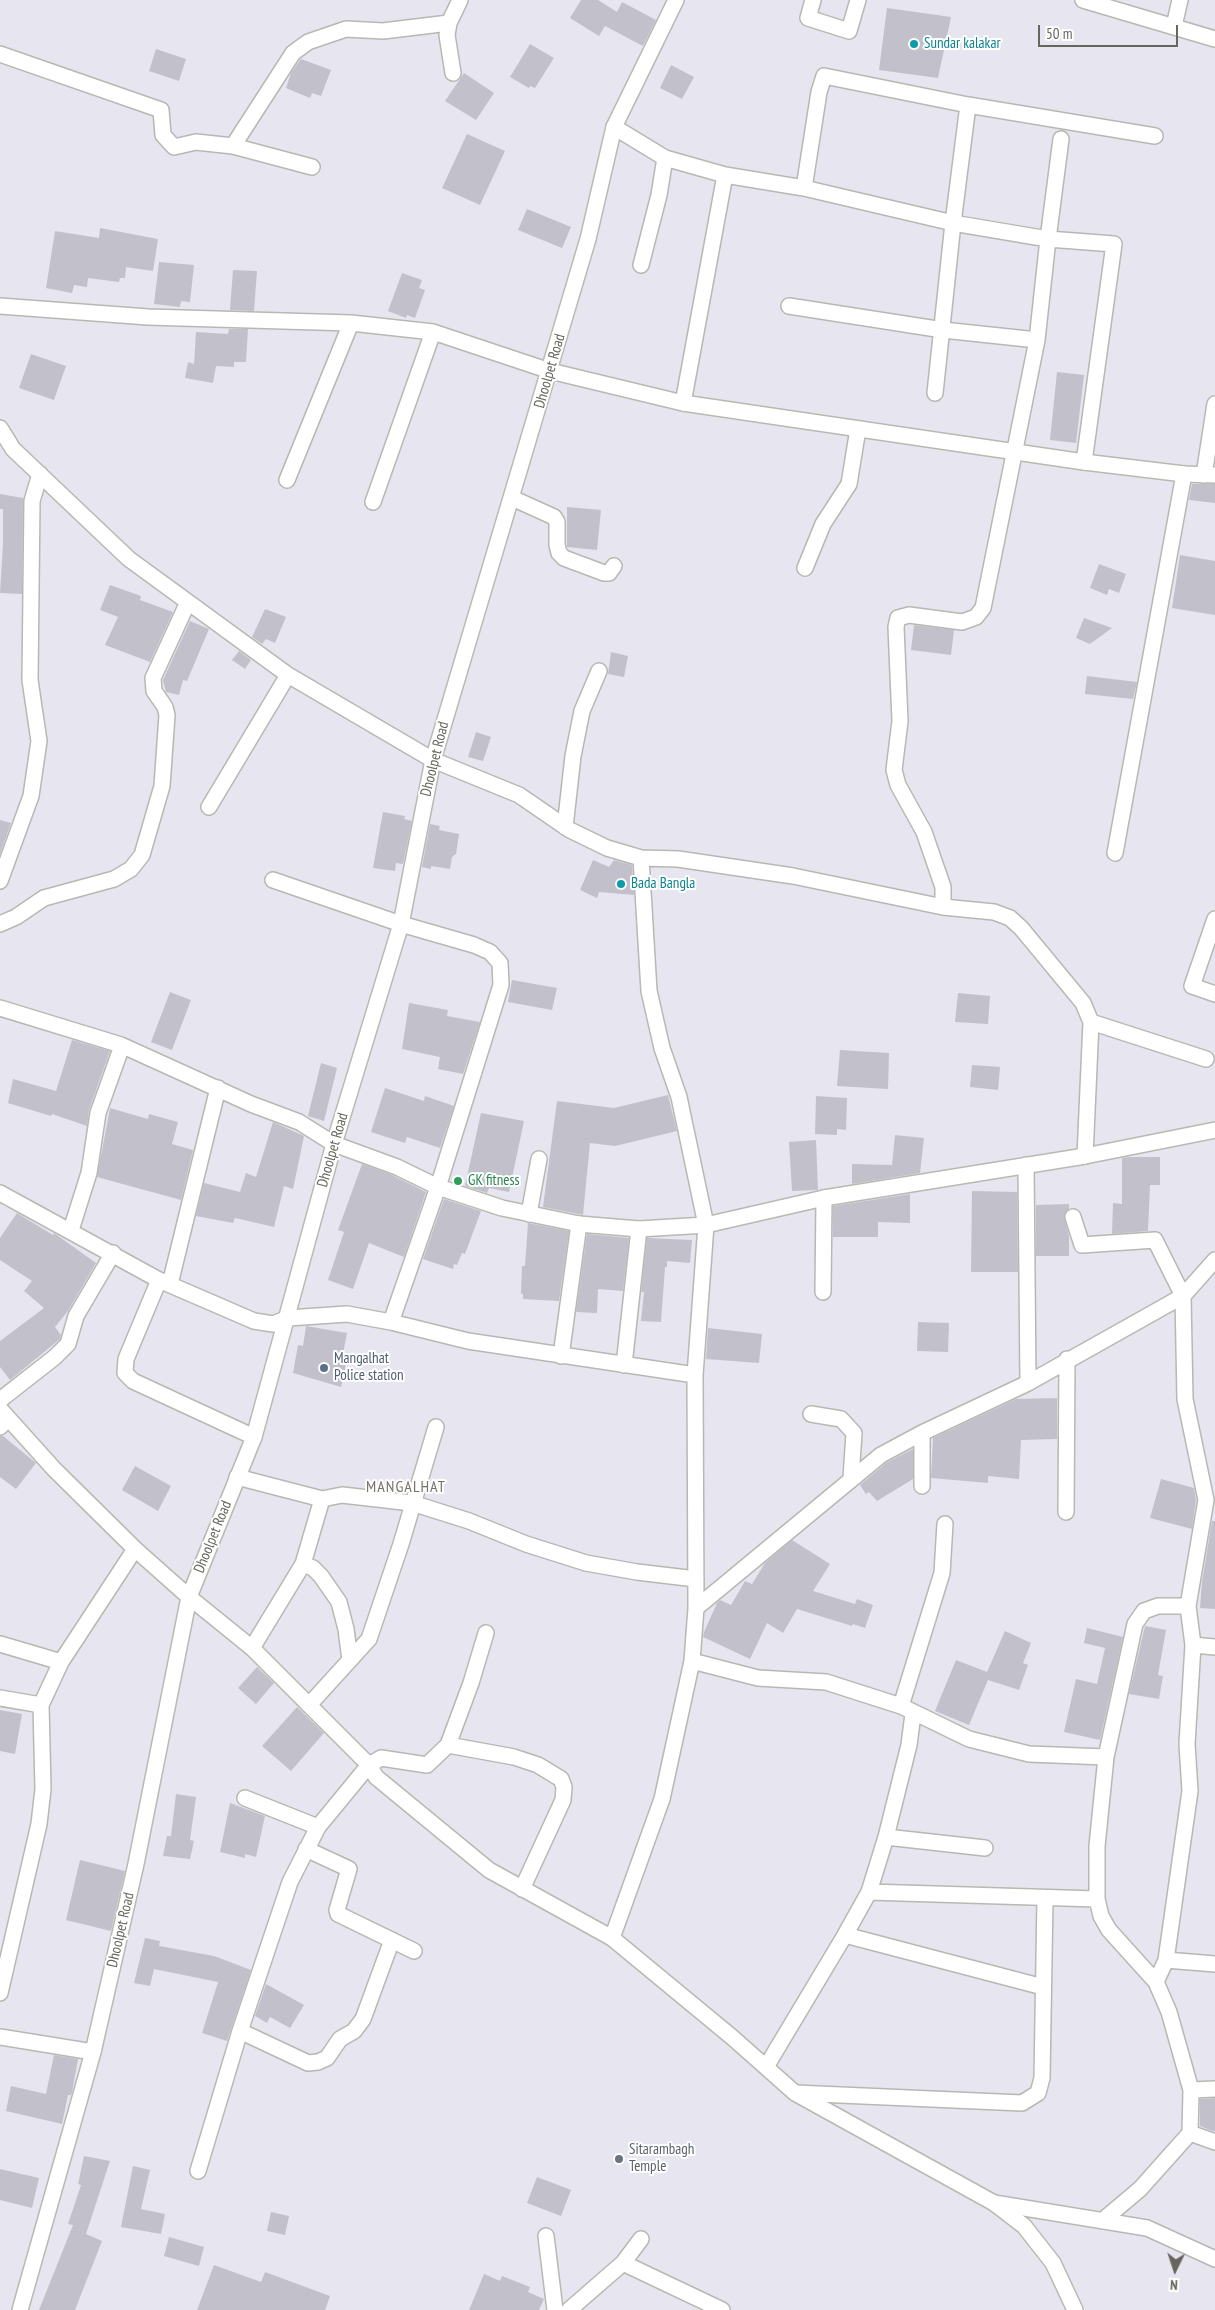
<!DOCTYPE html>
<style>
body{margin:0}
#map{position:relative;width:1215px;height:2310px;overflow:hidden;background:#e7e5f0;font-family:"PT Sans Narrow",sans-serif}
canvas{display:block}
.north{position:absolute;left:1150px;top:2245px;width:50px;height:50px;-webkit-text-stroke:4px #fff;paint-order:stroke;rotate:184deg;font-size:14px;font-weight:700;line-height:20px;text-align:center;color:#67665d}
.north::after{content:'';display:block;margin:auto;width:18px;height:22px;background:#67665d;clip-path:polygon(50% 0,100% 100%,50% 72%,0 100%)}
.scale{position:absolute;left:1038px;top:25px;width:140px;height:22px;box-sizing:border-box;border:2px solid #67665d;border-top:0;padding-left:6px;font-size:15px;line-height:18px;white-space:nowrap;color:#67665d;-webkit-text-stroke:4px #fff;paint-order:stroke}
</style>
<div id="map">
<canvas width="1215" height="2310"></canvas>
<div class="north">N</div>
<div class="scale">50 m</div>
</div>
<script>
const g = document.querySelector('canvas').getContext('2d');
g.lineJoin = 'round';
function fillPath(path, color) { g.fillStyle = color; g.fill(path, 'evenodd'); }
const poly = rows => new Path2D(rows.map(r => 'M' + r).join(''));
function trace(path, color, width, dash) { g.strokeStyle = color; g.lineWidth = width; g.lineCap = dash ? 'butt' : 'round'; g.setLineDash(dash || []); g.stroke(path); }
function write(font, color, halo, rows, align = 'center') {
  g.font = font + ' "PT Sans Narrow",sans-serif'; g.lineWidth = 4; g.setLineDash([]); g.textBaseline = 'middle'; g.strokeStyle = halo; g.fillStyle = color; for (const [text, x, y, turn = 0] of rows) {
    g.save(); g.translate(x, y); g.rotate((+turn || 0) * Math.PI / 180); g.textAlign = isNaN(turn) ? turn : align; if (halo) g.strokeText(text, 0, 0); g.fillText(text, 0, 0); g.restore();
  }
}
fillPath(poly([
 [581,0,598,0,617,12,622,2,656,20,643,46,605,26,599,36,570,18],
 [887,8,951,17,938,78,879,70],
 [530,44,554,58,535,88,530,86,529,88,510,77],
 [156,49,186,59,179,81,149,71],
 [301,59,331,70,321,96,312,93,310,98,286,88,291,73],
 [671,65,694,77,682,99,660,88],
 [464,73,494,93,476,120,445,101],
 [467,134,505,151,480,205,442,188],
 [527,209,571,227,562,248,518,230],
 [100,228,158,239,153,271,126,267,125,278,120,278,119,282,88,278,87,287,74,285,72,293,46,288,55,231,99,238],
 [159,262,194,265,190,302,181,301,180,307,154,304],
 [233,270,257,271,254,311,230,310],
 [402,273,422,280,419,288,425,290,415,318,407,315,406,318,388,311],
 [229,329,248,329,246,362,234,362,234,367,216,366,213,383,185,378,188,362,194,364,196,332,228,334],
 [31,354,66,366,54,400,19,388],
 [1057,372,1084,375,1076,443,1050,440],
 [1192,484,1215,484,1215,503,1189,500],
 [0,494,23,498,22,594,0,593,3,544,3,509,0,509],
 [567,507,601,510,597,550,567,547],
 [1180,555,1215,561,1215,615,1172,608],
 [1099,564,1126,574,1119,593,1109,589,1107,595,1090,588],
 [110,585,141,596,140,600,173,612,150,662,105,645,118,617,100,610],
 [265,609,286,617,275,643,266,639,262,644,252,637],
 [1084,618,1112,628,1090,644,1076,638],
 [190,621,209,629,187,681,183,680,179,695,166,692,163,680],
 [914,625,954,630,951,655,911,650],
 [239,651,251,660,245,669,232,660],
 [611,652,628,656,624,677,608,674],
 [1087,676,1137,682,1133,699,1085,694],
 [476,732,491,737,483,761,468,757],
 [383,812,405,816,404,819,412,821,403,864,396,863,395,871,373,868],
 [0,820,11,823,0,854],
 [430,824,440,826,439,830,459,834,456,854,452,857,450,869,431,866,431,869,422,867],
 [593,860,609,867,614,860,632,865,634,895,599,892,597,898,580,890],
 [512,980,557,988,552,1010,508,1002],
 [170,992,191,1000,172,1050,151,1042],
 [958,993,990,996,988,1024,955,1022],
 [409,1003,448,1010,447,1016,480,1022,463,1074,438,1069,440,1057,402,1049],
 [72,1040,110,1051,89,1110,87,1126,52,1114,51,1116,8,1103,13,1079,56,1091],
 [840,1050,889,1053,888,1089,837,1086],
 [321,1063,337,1068,324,1121,308,1116],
 [972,1065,1000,1067,998,1090,970,1087],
 [385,1088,424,1101,425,1096,454,1106,440,1148,407,1137,405,1143,371,1132],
 [668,1095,677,1131,615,1146,590,1143,583,1215,543,1207,557,1101,614,1108],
 [816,1096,847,1098,846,1130,837,1129,837,1135,815,1134],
 [110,1108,148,1119,149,1114,178,1122,172,1144,193,1150,181,1200,97,1177],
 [481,1113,524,1121,509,1192,489,1188,487,1193,465,1186],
 [273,1122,304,1136,293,1189,284,1186,274,1227,235,1218,233,1223,196,1216,204,1183,240,1192,246,1173,256,1177],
 [895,1135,924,1138,920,1173,852,1184,852,1164,892,1165],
 [816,1140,818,1190,792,1191,789,1142],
 [1130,1157,1160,1157,1160,1185,1150,1185,1148,1231,1112,1234,1113,1203,1122,1204,1122,1158],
 [362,1164,390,1174,426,1192,404,1257,369,1243,353,1289,328,1280,344,1232,338,1230],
 [972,1191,1017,1192,1018,1272,971,1272],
 [910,1194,910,1223,878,1222,878,1237,833,1237,833,1206],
 [444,1199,481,1211,465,1254,462,1253,457,1265,454,1264,453,1269,423,1259],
 [1069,1204,1069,1209,1064,1216,1069,1236,1069,1256,1036,1256,1036,1205],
 [17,1213,53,1235,54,1233,96,1263,68,1311,55,1327,61,1335,60,1339,10,1380,0,1367,0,1341,44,1308,24,1291,32,1281,0,1260,0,1238],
 [528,1223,569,1231,559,1301,523,1299,523,1294,521,1294,522,1266,525,1266],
 [587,1234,629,1238,623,1291,598,1289,597,1313,576,1312],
 [647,1238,692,1240,690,1263,667,1261,667,1267,665,1267,661,1322,641,1321,644,1292,641,1292],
 [918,1322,949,1323,948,1352,917,1351],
 [306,1326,347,1333,343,1354,346,1354,345,1371,341,1387,293,1373,298,1345,303,1346],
 [708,1328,762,1334,759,1363,706,1359],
 [1057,1398,1057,1439,1021,1440,1019,1479,988,1476,988,1483,931,1478,933,1438,1016,1399],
 [0,1436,3,1436,36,1463,16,1489,0,1477],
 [913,1449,913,1479,877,1501,869,1492,866,1494,860,1485,886,1463],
 [135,1466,171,1486,158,1511,122,1490],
 [1161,1479,1194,1488,1196,1500,1192,1529,1150,1518],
 [1212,1521,1215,1521,1215,1609,1200,1608,1202,1582],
 [792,1540,830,1564,813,1591,855,1604,857,1599,873,1605,865,1628,853,1624,852,1626,797,1609,783,1633,767,1623,750,1659,703,1637,704,1632,717,1603,720,1600,731,1605,745,1581,752,1584,765,1563],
 [1145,1626,1166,1630,1158,1675,1163,1676,1159,1699,1129,1694],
 [1087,1628,1123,1637,1100,1740,1064,1732,1076,1679,1097,1684,1105,1648,1084,1643],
 [1005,1631,1031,1643,1023,1663,1028,1665,1019,1690,988,1680,969,1725,935,1711,956,1660,987,1672],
 [257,1667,274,1683,256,1704,238,1688],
 [297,1707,324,1733,291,1771,262,1746],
 [0,1710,22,1714,15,1754,0,1751],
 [176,1794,196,1797,190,1840,194,1841,190,1859,163,1856,167,1836,171,1836],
 [230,1803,265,1816,256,1857,245,1854,245,1858,220,1852],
 [80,1860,125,1871,111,1931,66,1920],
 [145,1938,160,1941,159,1946,214,1956,251,1970,227,2041,202,2033,218,1982,154,1969,150,1986,134,1983],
 [266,1984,304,2005,290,2028,270,2017,267,2023,255,2016],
 [54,2055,78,2059,72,2092,71,2095,68,2095,62,2124,6,2111,11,2086,46,2094],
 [1215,2098,1215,2131,1212,2131,1200,2126,1200,2099],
 [84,2156,110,2161,86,2234,102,2241,75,2310,39,2310,73,2225,68,2224,81,2185,78,2184],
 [133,2166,150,2170,141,2209,165,2214,161,2234,121,2227],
 [0,2169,39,2178,32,2208,0,2200],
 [537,2177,571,2190,561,2216,527,2203],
 [271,2212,289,2216,285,2235,267,2231],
 [169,2237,204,2247,199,2266,164,2256],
 [214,2265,261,2282,265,2272,330,2296,325,2310,197,2310],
 [484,2274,500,2281,502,2276,530,2287,528,2292,544,2299,539,2310,469,2310]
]), '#c2c1cb');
const street = poly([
 [813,0,808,18,849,31,858,0],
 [1083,0,1215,39],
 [1174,26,1180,0],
 [0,54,161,110,163,135,174,147,196,142,233,146],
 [453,73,447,35,449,23,460,0],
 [614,127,665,158],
 [1061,139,1048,239,1114,244,1084,462],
 [312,167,233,146,293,53,308,42,346,29,383,31,449,23],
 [725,175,804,188,953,223,1048,239,1037,340,983,608,976,617,962,622,909,615,898,618,896,627,900,721,894,770,898,785,924,832,943,887,943,907],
 [804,188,819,92,824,76,968,105,1155,136],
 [641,265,659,195,665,158,725,175,683,403],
 [0,306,148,317,351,323,433,332,550,371],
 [789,306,943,330,1037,340],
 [935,393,953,223,968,105],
 [0,428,13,449,129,559,288,675,433,760,519,795,570,830,607,848,641,858,678,859,793,876,943,907,994,912,1010,918,1021,928,1083,1003,1091,1022,1085,1156],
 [1204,475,1215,404],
 [287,480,351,323],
 [512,498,554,517,557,522,557,545,559,553,564,558,604,573,609,573,614,566],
 [373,502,433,332],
 [805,568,823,524,849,484,858,429],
 [209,807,288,675],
 [565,827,573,756,582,711,599,671],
 [1115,853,1184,474],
 [641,858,649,991,662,1048,679,1097,706,1225,695,1375,696,1608],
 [273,880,401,924,474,945,490,952,500,963,501,985,438,1187,391,1322,468,1341,695,1375],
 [0,881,31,796,39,741,30,680,32,501,40,474],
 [1215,919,1192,986,1215,994],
 [0,924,16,917,44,898,114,879,131,869,142,855,162,786,167,715,165,707,154,691,153,678,188,602],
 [0,1008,121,1045,251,1104,299,1122,334,1144],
 [1091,1022,1206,1059],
 [1026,1165,1028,1383],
 [0,1193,159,1280,254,1321,273,1324,288,1318,347,1314,391,1322],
 [529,1214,539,1159],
 [1073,1217,1082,1245,1155,1240,1183,1296,1185,1399,1206,1500,1188,1606,1193,1645,1187,1744,1190,1791,1166,1960,1156,1982,1169,2012,1191,2090,1190,2133],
 [71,1230,89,1173,98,1113,122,1046],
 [159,1280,126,1359,125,1373,133,1381,254,1437],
 [170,1284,218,1088],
 [823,1292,824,1198],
 [561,1356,579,1224],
 [624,1365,639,1229],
 [0,1400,55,1357,68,1344,76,1316,113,1253],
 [811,1414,841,1419,854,1433,851,1478],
 [0,1427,8,1419],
 [922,1433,922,1486],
 [237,1477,322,1499],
 [1066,1512,1067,1359],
 [303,1564,313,1568,321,1576,339,1602,346,1629,350,1660],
 [0,1644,61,1662],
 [1193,1645,1215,1647],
 [252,1648,303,1564,322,1499,342,1495,412,1503,469,1521,526,1544,586,1563,637,1572,696,1579],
 [692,1661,758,1678,826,1682,901,1706,969,1739,1029,1754,1106,1757],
 [0,1698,41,1705],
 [309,1705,369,1639,401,1544,436,1427],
 [901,1706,942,1573,945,1524],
 [448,1745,514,1757,538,1765,561,1779,564,1787,563,1800,522,1889],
 [245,1798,318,1827],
 [886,1837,985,1848],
 [306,1849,349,1869,337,1910,338,1914,414,1951],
 [869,1892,1097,1899],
 [845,1935,869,1892,886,1837,909,1745,913,1714],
 [612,1938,662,1799,692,1661,696,1608,881,1455,922,1433,1028,1383,1183,1296,1215,1260],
 [1166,1960,1215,1964],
 [1156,1982,1109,1930,1101,1916,1097,1899,1097,1846,1106,1757,1135,1624,1144,1611,1158,1606,1188,1606],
 [0,1993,39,1824,43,1789,41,1705,61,1662,135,1549],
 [240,2031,308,2063,318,2062,327,2058,340,2039,354,2031,363,2019,392,1940],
 [0,2037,93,2052],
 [766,2067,845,1935,1043,1987],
 [1191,2090,1215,2089],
 [795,2093,1022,2103,1038,2093,1042,2078,1045,1899],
 [198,2171,240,2031,290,1882,318,1827,369,1765,381,1758,427,1765,448,1745,471,1683,486,1633],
 [994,2203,1147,2228,1215,2259],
 [1102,2221,1140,2189,1190,2133,1215,2142],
 [546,2236,555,2310],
 [623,2263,722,2310],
 [569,2310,623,2263,641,2239]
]);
const secondary = poly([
 [550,371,683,403,1084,462,1184,474,1215,475],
 [334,1144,397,1167,438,1187,502,1208,579,1224,639,1229,706,1225,824,1198,1085,1156,1215,1130],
 [0,1409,54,1469,135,1549,189,1597,252,1648,369,1765,376,1777,489,1870,612,1938,733,2038,795,2093,994,2203,1024,2226,1053,2263,1075,2310],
 [20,2310,93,2052,136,1864,189,1597,254,1437,334,1144,401,924,433,760,588,239,614,127,676,0]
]);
trace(street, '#b8b8b1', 18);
trace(secondary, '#b9b9b0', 18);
trace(street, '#fff', 15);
trace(secondary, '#fff', 15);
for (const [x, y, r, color] of [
 [914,44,5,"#0f9aa8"],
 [621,884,5,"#0f9aa8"],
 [458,1181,5,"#2e9e5b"],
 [324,1368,5,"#5c6f8a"],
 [619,2159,5,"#6b7280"]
]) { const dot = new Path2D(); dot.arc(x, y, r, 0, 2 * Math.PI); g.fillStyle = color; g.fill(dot); trace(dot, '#fff', 2); }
write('15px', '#0d838f', '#fff', [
 ["Sundar kalakar",924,44],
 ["Bada Bangla",631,884]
], 'left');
write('15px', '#67665d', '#fff', [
 ["Dhoolpet Road",550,371,-74],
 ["Dhoolpet Road",435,759,-76],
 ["Dhoolpet Road",333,1150,-74],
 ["Dhoolpet Road",213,1537,-68],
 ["Dhoolpet Road",121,1930,-77]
]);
write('15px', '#27864d', '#fff', [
 ["GK fitness",468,1181]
], 'left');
write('15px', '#4e5e75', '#fff', [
 ["Mangalhat",334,1359],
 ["Police station",334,1376]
], 'left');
write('15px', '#5b616d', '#fff', [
 ["Sitarambagh",629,2150],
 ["Temple",629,2167]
], 'left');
g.letterSpacing = '1px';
write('16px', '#747269', '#fff', [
 ["MANGALHAT",406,1487]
]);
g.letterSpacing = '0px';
</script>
